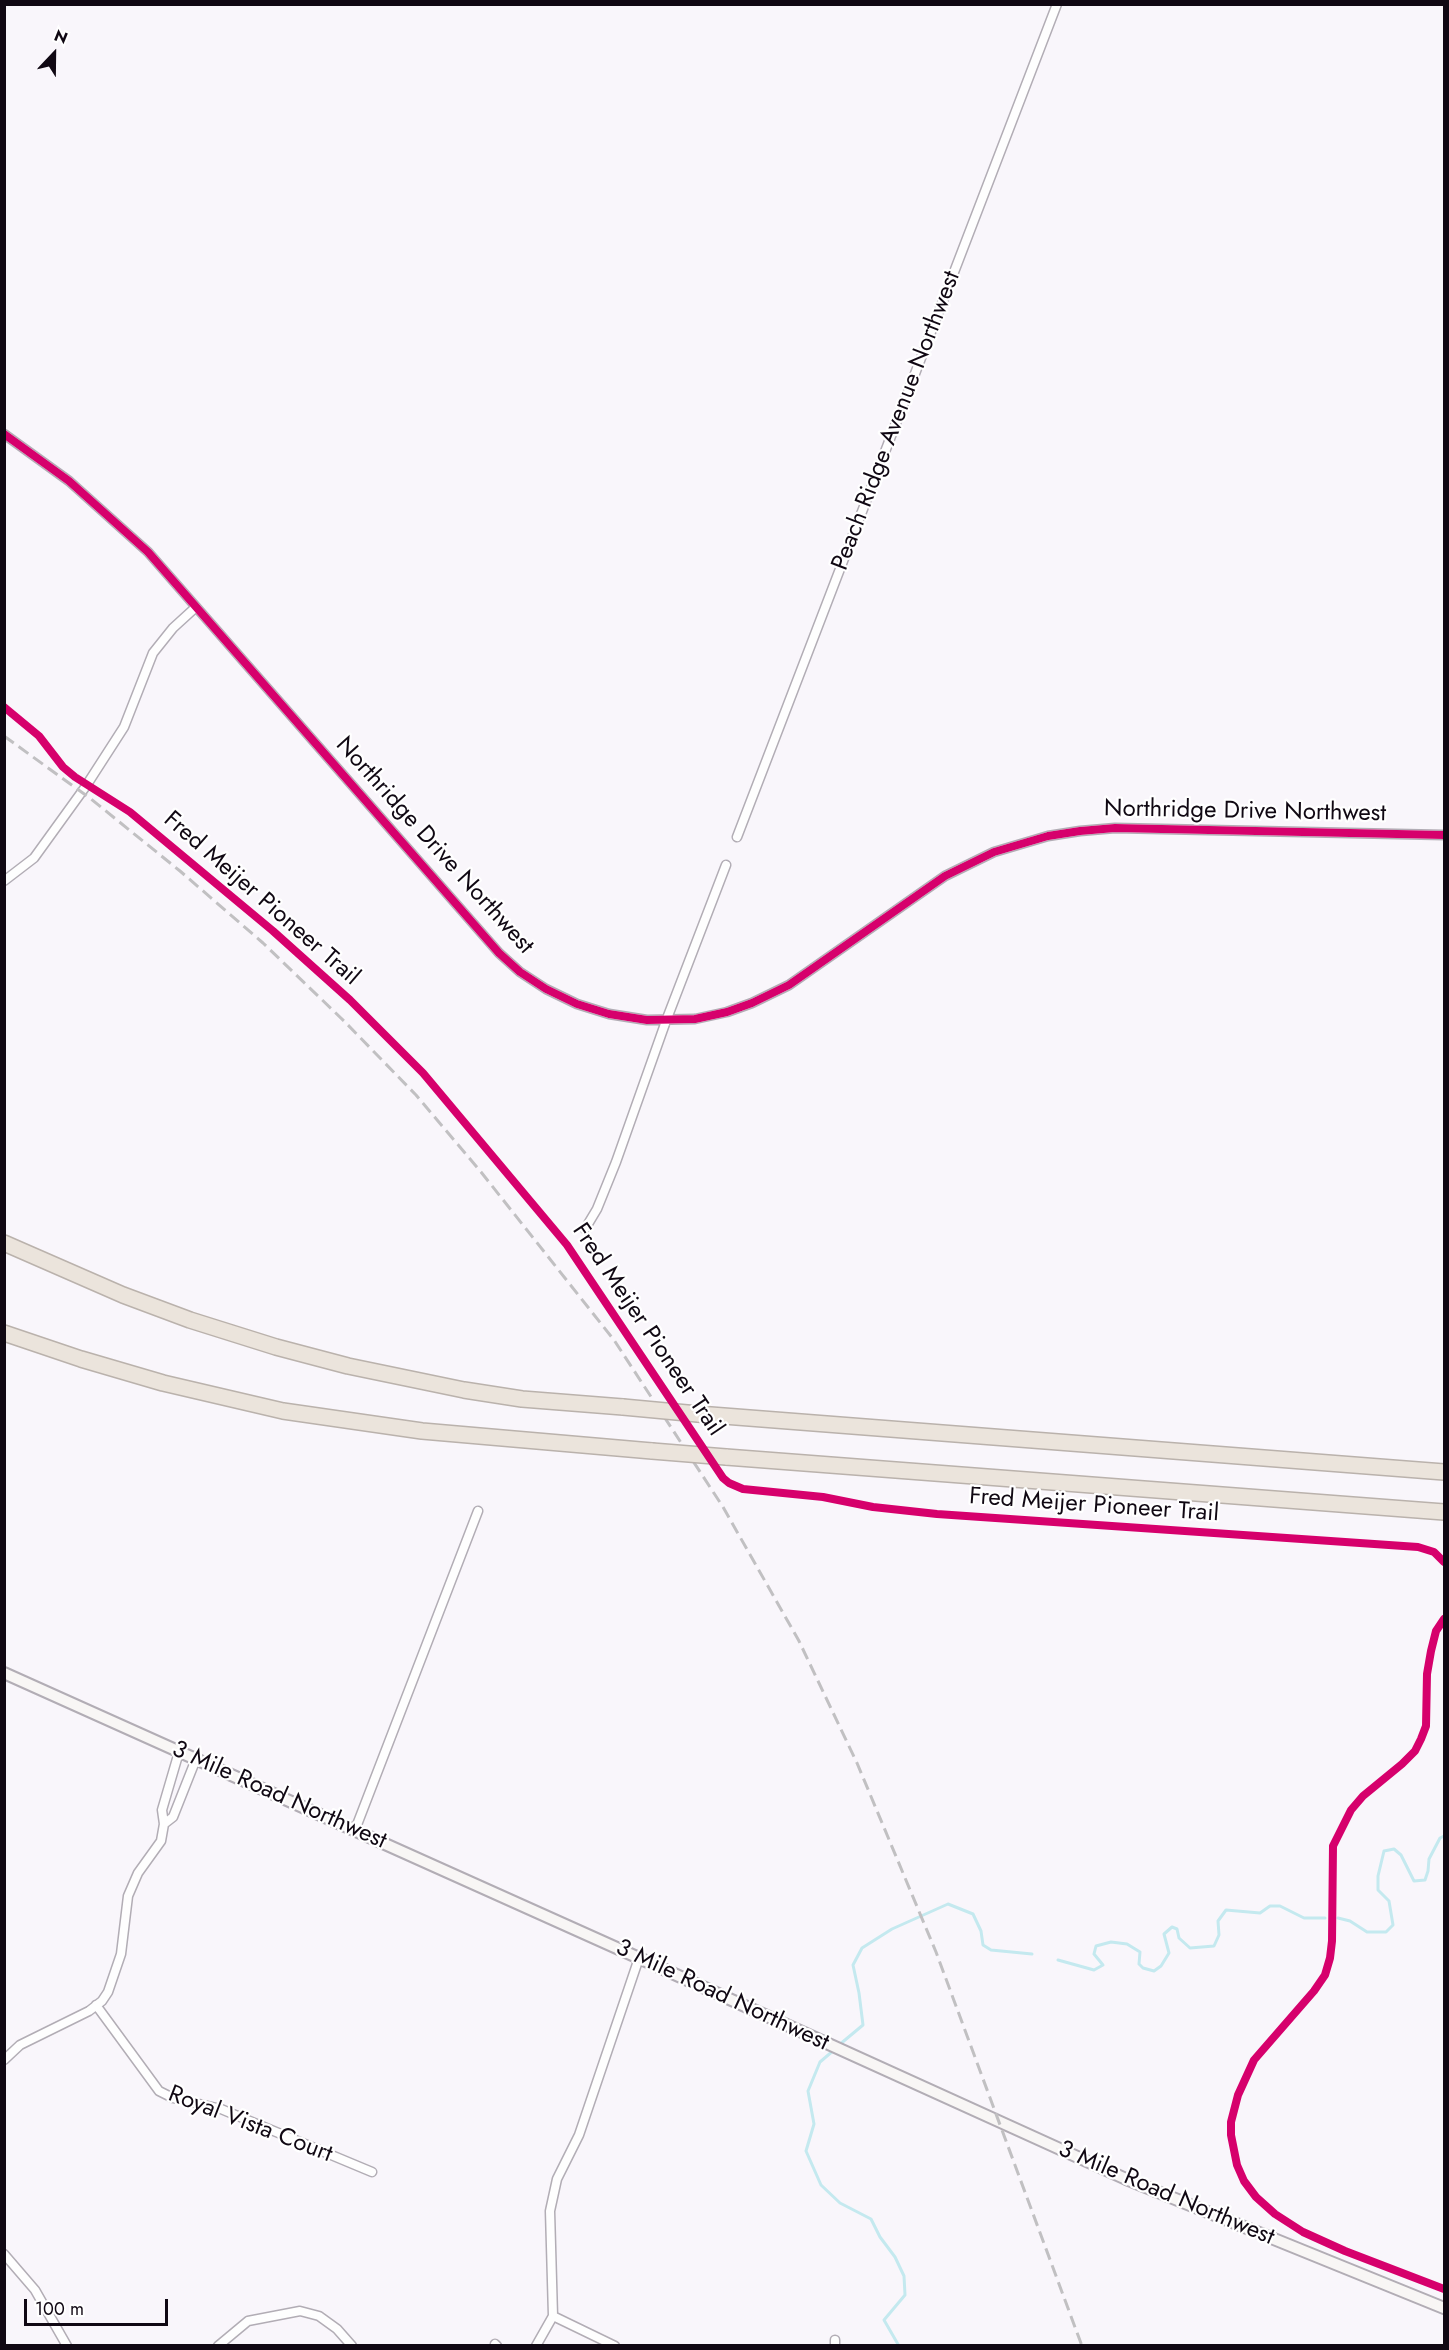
<!DOCTYPE html>
<style>
body{margin:0}
#map{position:relative;width:1449px;height:2350px;overflow:hidden;background:#f9f6fb;font-family:Jost,sans-serif}
canvas{display:block}
.frame{position:absolute;inset:0;border:6px solid #100813;pointer-events:none}
.north{position:absolute;left:24px;top:24px;width:60px;height:60px;-webkit-text-stroke:4px #fff;paint-order:stroke;rotate:22deg;font-size:16px;font-weight:700;line-height:24px;text-align:center;color:#100813}
.north::after{content:'';display:block;margin:auto;width:21px;height:27px;background:#100813;clip-path:polygon(50% 0,100% 100%,50% 72%,0 100%)}
.scale{position:absolute;left:24px;top:2299px;width:144px;height:27px;box-sizing:border-box;border:3px solid #100813;border-top:0;padding-left:8px;font-size:18px;line-height:21px;white-space:nowrap;color:#100813;-webkit-text-stroke:4px #fff;paint-order:stroke}
</style>
<div id="map">
<canvas width="1449" height="2350"></canvas>
<div class="frame"></div>
<div class="north">N</div>
<div class="scale">100 m</div>
</div>
<script>
const g = document.querySelector('canvas').getContext('2d');
g.lineJoin = 'round';
const poly = rows => new Path2D(rows.map(r => 'M' + r).join(''));
function trace(path, color, width, dash) { g.strokeStyle = color; g.lineWidth = width; g.lineCap = dash ? 'butt' : 'round'; g.setLineDash(dash || []); g.stroke(path); }
function write(font, color, halo, rows, align = 'center') {
  g.font = font + ' Jost,sans-serif'; g.lineWidth = 4.5; g.setLineDash([]); g.textBaseline = 'middle'; g.strokeStyle = halo; g.fillStyle = color; for (const [text, x, y, turn = 0] of rows) {
    g.save(); g.translate(x, y); g.rotate((+turn || 0) * Math.PI / 180); g.textAlign = isNaN(turn) ? turn : align; if (halo) g.strokeText(text, 0, 0); g.fillText(text, 0, 0); g.restore();
  }
}
trace(poly([
 [1338,1918,1350,1921,1367,1932,1386,1932,1393,1925,1389,1901,1378,1890,1378,1876,1384,1851,1394,1849,1401,1855,1414,1881,1425,1880,1428,1871,1429,1859,1440,1838,1444,1836],
 [1058,1960,1094,1970,1103,1965,1094,1954,1096,1946,1111,1942,1127,1944,1140,1952,1139,1964,1143,1968,1154,1971,1161,1966,1169,1953,1164,1934,1172,1927,1177,1929,1179,1938,1190,1948,1214,1946,1219,1935,1218,1921,1226,1910,1260,1913,1270,1906,1280,1906,1304,1918,1325,1918],
 [839,2045,863,2025,859,1993,853,1965,862,1948,892,1929,948,1904,973,1914,981,1931,983,1945,991,1950,1032,1954],
 [834,2050,820,2062,808,2091,814,2124,806,2151,821,2185,840,2203,871,2219,880,2237,895,2257,904,2276,905,2295,884,2320,899,2346]
]), '#c4e9ef', 3);
const street = poly([
 [4,434,69,481,148,552,499,953,520,972,546,989,577,1004,609,1014,647,1020,695,1019,727,1012,752,1003,789,985,945,876,994,852,1048,836,1080,831,1115,828,1444,835],
 [737,837,1057,4],
 [4,881,34,858,86,786,124,727,153,653,173,628,196,607],
 [585,1229,597,1209,616,1162,666,1021,726,865],
 [164,1824,173,1817,196,1759],
 [355,1830,478,1511],
 [96,2005,159,2091,173,2098,221,2109,372,2172],
 [4,2060,20,2045,89,2011,102,2001,108,1992,121,1954,128,1896,138,1873,161,1841,164,1824,162,1810,179,1752],
 [4,2254,35,2290,67,2346],
 [553,2316,615,2346],
 [835,2340,835,2346],
 [495,2344,497,2346],
 [218,2346,248,2321,300,2311,319,2316,337,2329,352,2346],
 [536,2346,553,2316,550,2211,557,2179,579,2135,639,1958]
]);
const secondary = poly([
 [4,1673,639,1958,1126,2179,1444,2308]
]);
const highway = poly([
 [4,1243,123,1295,190,1320,276,1347,348,1366,464,1390,522,1399,623,1407],
 [4,1333,81,1359,163,1383,283,1411,422,1431,652,1451],
 [698,1414,1444,1472],
 [726,1457,1444,1512]
]);
trace(street, '#b2adb5', 11);
trace(secondary, '#b2adb5', 14);
trace(highway, '#bab2ac', 18);
trace(street, '#fefefe', 8);
trace(secondary, '#f8f6f5', 10);
trace(highway, '#ebe4dc', 15);
trace(poly([
 [4,736,91,799,180,871,263,943,344,1021,416,1095,481,1172,614,1340,723,1507,799,1641,857,1763,936,1952,1082,2346]
]), '#c1c0c2', 3, [12, 6]);
const highwayBridge = poly([
 [623,1407,698,1414],
 [652,1451,726,1457]
]);
trace(highwayBridge, '#bab2ac', 18, []);
trace(highwayBridge, '#ebe4dc', 15);
trace(poly([
 [4,434,69,481,148,552,499,953,520,972,546,989,577,1004,609,1014,647,1020,695,1019,727,1012,752,1003,789,985,945,876,994,852,1048,836,1080,831,1115,828,1444,835],
 [4,707,39,736,63,767,75,777,130,812,273,931,350,1000,423,1073,567,1245,723,1478,729,1483,743,1489,823,1497,873,1507,937,1514,1418,1547,1434,1552,1444,1562],
 [1444,1619,1436,1631,1431,1651,1427,1674,1426,1726,1421,1739,1415,1751,1402,1764,1363,1796,1351,1810,1333,1846,1332,1941,1330,1958,1325,1975,1314,1991,1254,2060,1238,2095,1231,2122,1231,2135,1237,2165,1244,2181,1256,2197,1275,2214,1303,2232,1345,2251,1444,2289]
]), '#d6006c', 8);
write('24px', '#100813', '#fff', [
 ["Peach Ridge Avenue Northwest",897,421,-69],
 ["Northridge Drive Northwest",1245,812,1],
 ["Northridge Drive Northwest",434,846,48],
 ["Fred Meijer Pioneer Trail",261,899,41],
 ["Fred Meijer Pioneer Trail",647,1330,56],
 ["Fred Meijer Pioneer Trail",1094,1506,4],
 ["3 Mile Road Northwest",279,1796,24],
 ["3 Mile Road Northwest",722,1996,25],
 ["Royal Vista Court",250,2125,21],
 ["3 Mile Road Northwest",1166,2194,23]
]);
</script>
